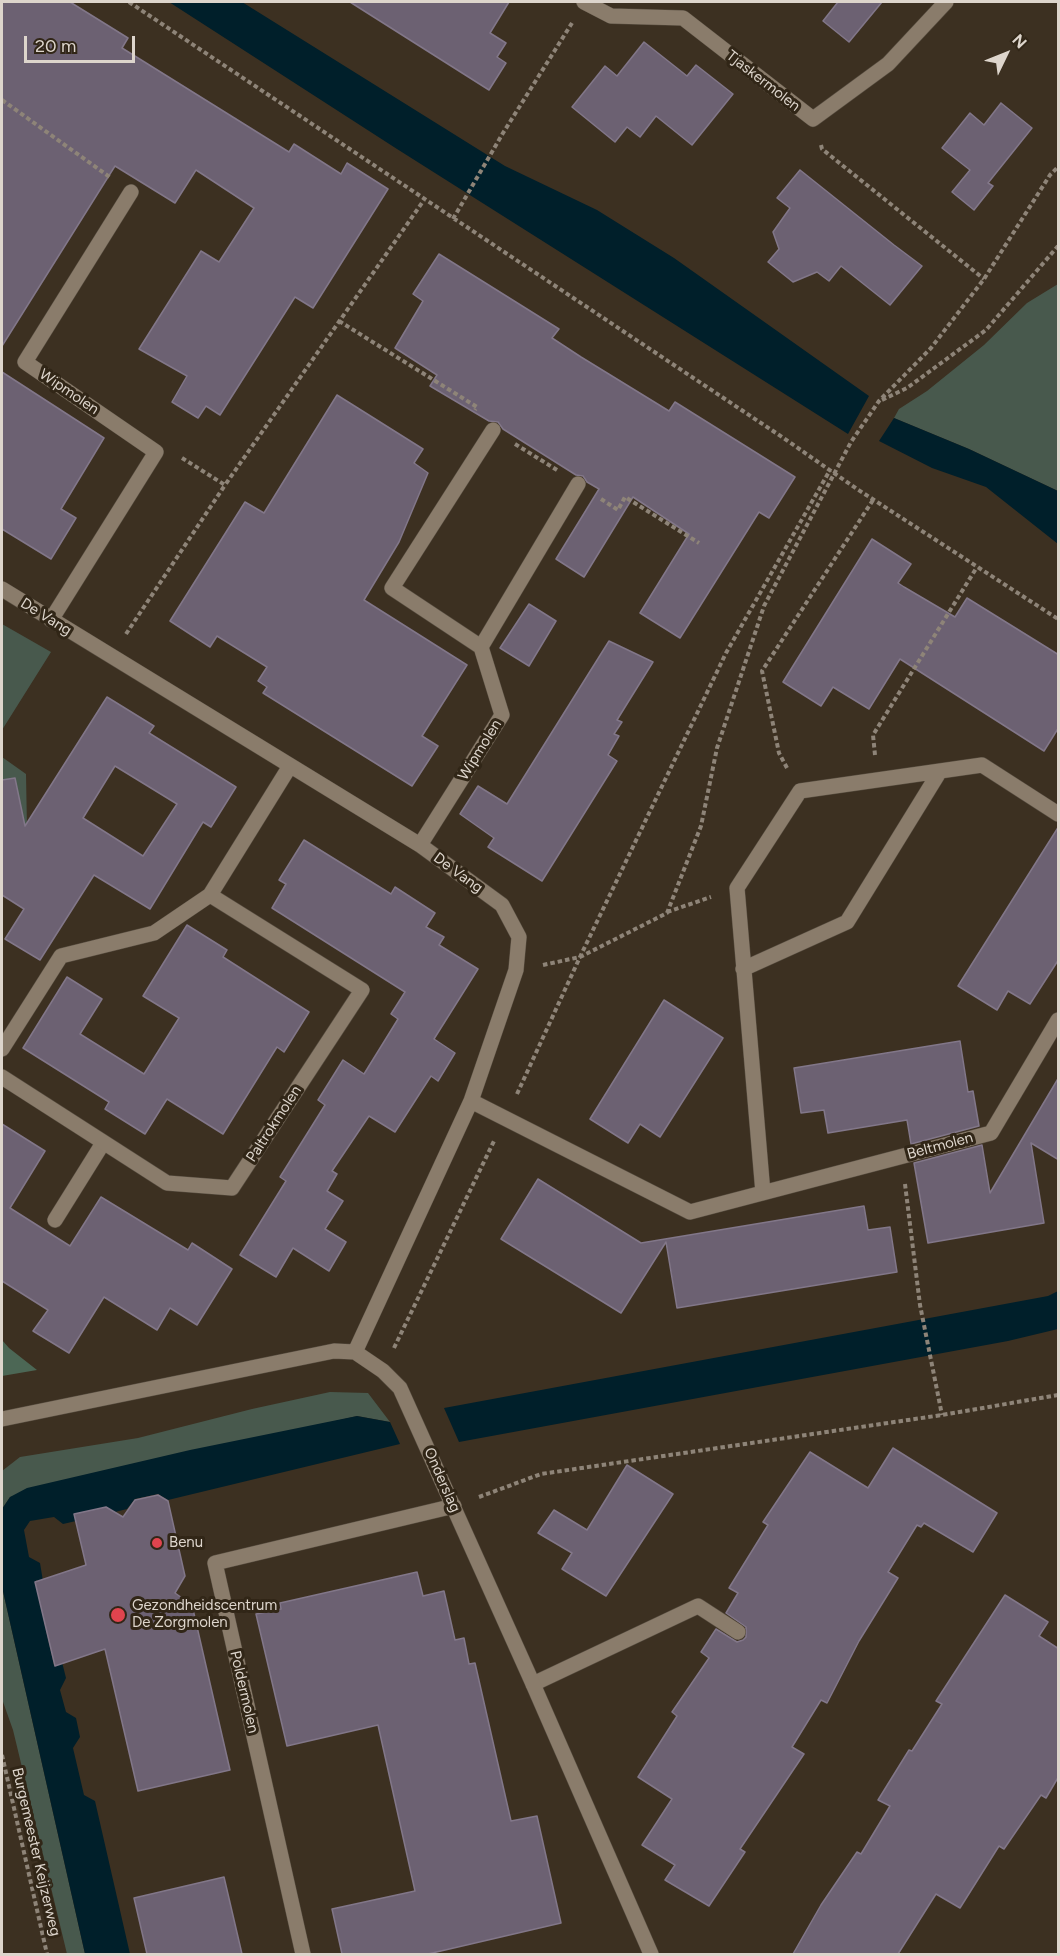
<!DOCTYPE html>
<style>
body{margin:0}
#map{position:relative;width:1060px;height:1956px;overflow:hidden;background:#3c3021;font-family:Figtree,sans-serif}
canvas{display:block}
.frame{position:absolute;inset:0;border:3px solid #ddd5cc;pointer-events:none}
.north{position:absolute;left:976px;top:24px;width:60px;height:60px;-webkit-text-stroke:4px #312617;paint-order:stroke;rotate:47deg;font-size:16px;font-weight:700;line-height:24px;text-align:center;color:#ddd5cc}
.north::after{content:'';display:block;margin:auto;width:21px;height:27px;background:#ddd5cc;clip-path:polygon(50% 0,100% 100%,50% 72%,0 100%)}
.scale{position:absolute;left:24px;top:36px;width:111px;height:27px;box-sizing:border-box;border:3px solid #ddd5cc;border-top:0;padding-left:8px;font-size:18px;line-height:21px;white-space:nowrap;color:#ddd5cc;-webkit-text-stroke:4px #312617;paint-order:stroke}
</style>
<div id="map">
<canvas width="1060" height="1956"></canvas>
<div class="frame"></div>
<div class="north">N</div>
<div class="scale">20 m</div>
</div>
<script>
const g = document.querySelector('canvas').getContext('2d');
g.lineJoin = 'round';
function fillPath(path, color) { g.fillStyle = color; g.fill(path, 'evenodd'); }
const poly = rows => new Path2D(rows.map(r => 'M' + r).join(''));
function trace(path, color, width, dash) { g.strokeStyle = color; g.lineWidth = width; g.lineCap = dash ? 'butt' : 'round'; g.setLineDash(dash || []); g.stroke(path); }
function write(font, color, halo, rows, align = 'center') {
  g.font = font + ' Figtree,sans-serif'; g.lineWidth = 6; g.setLineDash([]); g.textBaseline = 'middle'; g.strokeStyle = halo; g.fillStyle = color; for (const [text, x, y, turn = 0] of rows) {
    g.save(); g.translate(x, y); g.rotate((+turn || 0) * Math.PI / 180); g.textAlign = isNaN(turn) ? turn : align; if (halo) g.strokeText(text, 0, 0); g.fillText(text, 0, 0); g.restore();
  }
}
fillPath(poly([
 [1058,284,1058,491,969,449,894,418,899,409,927,391,984,345,1027,303],
 [2,624,51,652,2,730],
 [2,757,26,774,27,829,2,836],
 [330,1392,368,1393,390,1422,357,1416,10,1497,2,1509,2,1471,20,1457,138,1438,252,1409],
 [2,1587,85,1954,67,1954,13,1730,2,1699]
]), '#48594d');
fillPath(poly([
 [2,1340,9,1348,37,1370,2,1376]
]), '#4c6755');
fillPath(poly([
 [169,2,242,2,505,166,597,210,674,258,869,396,848,434,397,149],
 [894,418,969,449,1058,491,1058,544,986,487,932,468,879,441],
 [1058,1291,1058,1329,1008,1341,459,1442,444,1408,1048,1296],
 [357,1416,390,1422,400,1444,168,1500,158,1494,135,1499,127,1509,115,1512,106,1507,82,1512,76,1521,63,1524,54,1517,30,1521,24,1530,29,1557,40,1563,43,1581,38,1582,37,1580,35,1582,54,1665,62,1662,66,1678,60,1690,66,1712,76,1718,80,1737,73,1748,84,1795,95,1801,130,1954,85,1954,2,1587,2,1509,10,1497,27,1488,190,1450]
]), '#001f2a');
const building = poly([
 [2,2,70,2,128,38,122,48,289,152,294,144,341,174,347,163,388,189,313,308,295,297,220,415,206,406,198,418,172,402,187,376,139,349,201,251,219,262,254,208,196,170,175,203,115,166,2,346,2,2],
 [350,2,509,2,490,33,506,43,497,57,506,63,489,90,350,2],
 [838,2,882,2,849,42,823,21,838,2],
 [644,42,687,76,696,65,733,94,692,145,656,116,640,137,627,127,615,142,572,107,605,66,617,76,644,42],
 [1001,103,1032,128,988,183,993,186,974,210,952,192,970,170,942,148,970,113,984,125,1001,103],
 [800,170,894,245,922,266,890,305,841,266,829,281,817,272,793,282,768,262,779,249,773,232,790,208,777,198,800,170],
 [439,254,559,329,552,338,581,357,669,411,675,402,795,477,769,518,759,512,680,638,640,613,689,534,633,497,584,577,556,559,599,489,587,482,583,476,576,475,503,429,498,422,489,421,430,386,437,375,395,348,423,301,413,294,439,254],
 [2,372,104,438,61,509,76,518,51,559,2,529,2,372],
 [337,395,423,449,414,463,428,473,399,542,364,600,467,665,422,736,438,746,412,786,263,693,267,687,258,681,267,667,217,636,210,647,170,621,245,502,264,513,337,395],
 [872,539,911,564,898,583,904,587,955,617,967,598,1059,655,1059,727,1044,751,900,659,869,709,833,687,821,706,783,682,872,539],
 [529,604,556,621,529,666,500,648,529,604],
 [609,641,653,662,617,720,622,722,614,734,619,736,608,755,617,761,542,881,488,847,494,838,460,814,478,786,507,804,609,641],
 [107,697,154,726,149,733,236,787,211,827,203,822,150,909,94,875,40,960,5,939,24,909,2,895,2,780,15,778,25,826,107,697],
 [115,766,177,804,143,856,83,818,115,766],
 [1059,826,1059,959,1030,1004,1008,991,997,1010,958,986,1059,826],
 [304,840,391,894,395,887,435,913,426,927,444,937,439,945,478,969,434,1039,455,1053,438,1081,431,1076,395,1132,369,1116,332,1171,337,1174,327,1191,343,1201,325,1229,346,1242,329,1271,293,1248,276,1277,240,1255,286,1181,280,1177,325,1105,318,1100,343,1060,364,1074,398,1019,391,1014,405,992,272,908,286,884,279,880,304,840],
 [187,925,227,950,223,957,309,1012,284,1052,277,1047,223,1134,167,1099,145,1134,105,1109,109,1102,23,1048,67,977,102,999,80,1034,144,1074,179,1018,143,996,187,925],
 [664,1000,723,1038,660,1137,640,1124,628,1143,590,1119,664,1000],
 [960,1041,968,1092,973,1091,979,1126,911,1144,907,1120,828,1133,824,1110,801,1113,794,1068,960,1041],
 [1059,1077,1059,1160,1031,1143,1044,1223,928,1243,914,1163,982,1145,990,1193,1059,1077],
 [2,1124,45,1151,10,1208,70,1246,101,1197,188,1250,192,1243,232,1269,197,1325,170,1308,157,1330,104,1297,69,1353,33,1331,48,1310,2,1281,2,1124],
 [538,1179,641,1243,864,1206,868,1230,890,1227,897,1272,677,1308,666,1242,621,1313,501,1239,538,1179],
 [893,1448,997,1513,973,1552,924,1523,921,1527,917,1525,888,1572,898,1578,859,1641,827,1703,821,1700,792,1747,804,1754,740,1849,745,1852,709,1906,665,1880,675,1865,642,1845,672,1799,638,1777,677,1716,672,1712,709,1658,701,1652,716,1629,737,1642,743,1640,746,1637,746,1627,726,1613,738,1593,729,1588,768,1525,763,1522,810,1452,868,1488,893,1448],
 [627,1465,673,1494,606,1596,562,1569,572,1553,538,1533,554,1510,587,1530,627,1465],
 [158,1495,168,1501,185,1576,175,1593,192,1605,230,1770,138,1791,105,1649,55,1666,35,1582,86,1565,74,1514,106,1507,123,1517,135,1500,158,1495],
 [417,1572,423,1596,444,1591,455,1640,464,1638,469,1664,475,1663,511,1821,537,1816,561,1923,428,1954,342,1954,332,1909,415,1891,378,1725,287,1746,256,1614,281,1609,280,1603,417,1572],
 [1005,1595,1048,1622,1039,1636,1059,1649,1059,1776,1046,1798,1041,1795,1004,1849,999,1846,960,1908,936,1894,898,1954,793,1954,821,1905,857,1852,861,1854,890,1806,878,1800,909,1750,912,1751,942,1704,936,1701,1005,1595],
 [224,1877,242,1954,147,1954,134,1898,224,1877]
]);
fillPath(building, '#6c6172');
trace(building, '#827789', 1.5);
const lane = poly([
 [55,1220,103,1143],
 [533,1684,698,1606,738,1632]
]);
const street = poly([
 [584,2,611,16,683,18,813,119,888,64,946,2],
 [2,589,420,845,502,905,519,937,516,970,471,1101,355,1352],
 [51,620,156,452,25,362,131,192],
 [481,647,392,588,493,430],
 [420,845,502,715,481,647,578,484],
 [743,969,847,922,940,771],
 [2,1049,61,956,154,933,210,895,290,766],
 [2,1077,167,1183,232,1188,362,990,210,895],
 [471,1101,690,1212,991,1133,1058,1020],
 [763,1193,737,888,800,791,982,765,1058,814],
 [2,1419,334,1351,355,1352,383,1371,400,1388,533,1684,651,1954],
 [303,1954,215,1563,454,1506]
]);
trace(lane, '#574d40', 16);
trace(street, '#574d40', 16);
trace(poly([
 [129,2,782,437,857,489,1058,619],
 [2,100,111,178],
 [821,145,822,149,984,279],
 [453,219,503,133,572,23],
 [339,321,477,407,475,410],
 [882,400,907,388,986,330,1058,246],
 [515,444,557,470],
 [182,458,225,485,424,200],
 [601,499,618,510,625,497,699,543],
 [126,634,225,485],
 [875,755,873,735,977,567],
 [787,768,779,753,762,671,873,500],
 [667,912,711,897],
 [543,965,580,957,667,913,701,826,717,748,764,606,851,442,879,401,931,348,984,279,1050,175,1058,167],
 [517,1094,580,957,726,653,830,470],
 [905,1184,920,1305,942,1415],
 [394,1348,494,1141],
 [479,1497,541,1474,942,1415,1058,1395],
 [2,1755,47,1954]
]), '#8e8478', 4, [4.5, 3]);
trace(lane, '#8a7c6b', 15);
trace(street, '#8a7c6b', 15);
for (const [x, y, r, color] of [
 [157,1543,6,"#e0444e"],
 [118,1615,8,"#e0444e"]
]) { const dot = new Path2D(); dot.arc(x, y, r, 0, 2 * Math.PI); g.fillStyle = color; g.fill(dot); trace(dot, '#312617', 2); }
write('15px', '#ddd5cc', '#312617', [
 ["Tjaskermolen",763,81,38],
 ["Wipmolen",69,392,34],
 ["De Vang",46,617,32],
 ["Wipmolen",480,750,-58],
 ["De Vang",458,873,36],
 ["Paltrokmolen",274,1124,-57],
 ["Beltmolen",940,1146,-15],
 ["Onderslag",442,1480,66],
 ["Poldermolen",244,1692,77],
 ["Burgemeester Keijzerweg",36,1852,77]
]);
write('15px', '#ddd5cc', '#312617', [
 ["Benu",169,1543],
 ["Gezondheidscentrum",132,1606],
 ["De Zorgmolen",132,1623]
], 'left');
</script>
